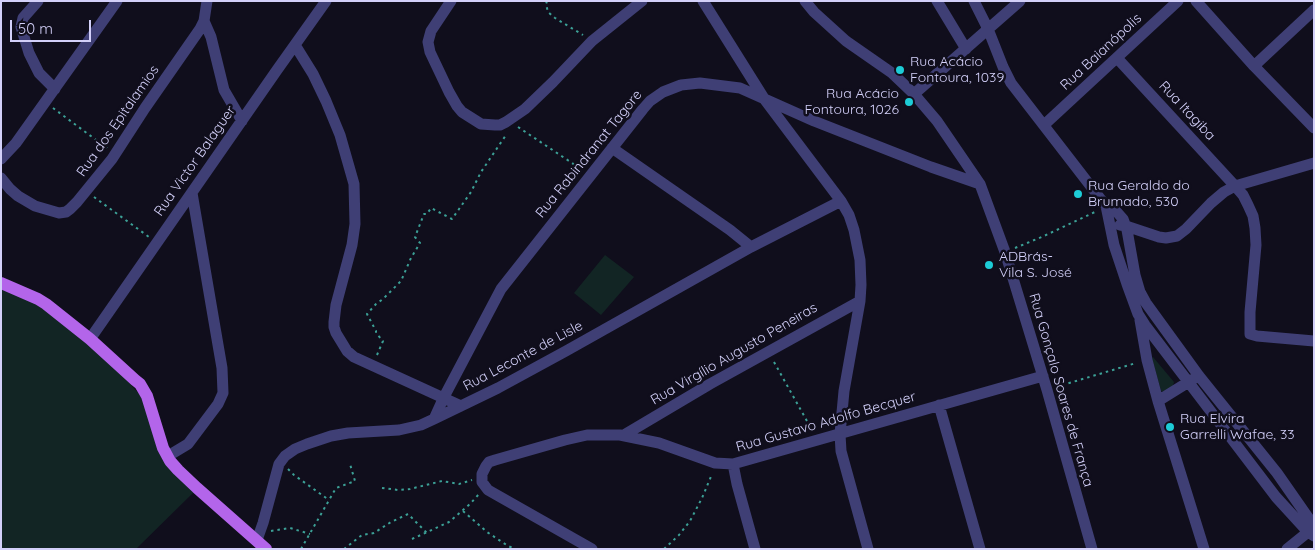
<!DOCTYPE html>
<meta charset="utf-8">
<style>
body{margin:0}
#map{position:relative;width:1315px;height:550px;overflow:hidden;background:#100e1c;font-family:Quicksand,sans-serif}
canvas{display:block}
.frame{position:absolute;inset:0;border:2px solid #d3d0f9;pointer-events:none}
.scale{position:absolute;left:10px;top:20px;width:81px;height:22px;box-sizing:border-box;border:2px solid #d3d0f9;border-top:0;padding-left:6px;font-size:15px;line-height:18px;white-space:nowrap;color:#d3d0f9;-webkit-text-stroke:4px #100e1c;paint-order:stroke}
</style>
<div id="map">
<canvas width="1315" height="550"></canvas>
<div class="frame"></div>
<div class="scale">50 m</div>
</div>
<script>
const g = document.querySelector('canvas').getContext('2d');
g.lineJoin = 'round';
function fillPath(path, color) { g.fillStyle = color; g.fill(path, 'evenodd'); }
const poly = rows => new Path2D(rows.map(r => 'M' + r).join(''));
function trace(path, color, width, dash) { g.strokeStyle = color; g.lineWidth = width; g.lineCap = dash ? 'butt' : 'round'; g.setLineDash(dash || []); g.stroke(path); }
function write(font, color, halo, rows, align = 'center') {
  g.font = font + ' Quicksand,sans-serif'; g.lineWidth = 5; g.setLineDash([]); g.textBaseline = 'middle'; g.strokeStyle = halo; g.fillStyle = color; for (const [text, x, y, turn = 0] of rows) {
    g.save(); g.translate(x, y); g.rotate((+turn || 0) * Math.PI / 180); g.textAlign = isNaN(turn) ? turn : align; if (halo) g.strokeText(text, 0, 0); g.fillText(text, 0, 0); g.restore();
  }
}
fillPath(poly([
 [605,255,634,277,601,315,574,293],
 [1,286,35,299,99,349,140,395,194,492,136,549,1,549],
 [1153,357,1174,382,1172,389,1163,392,1161,391,1152,358]
]), '#122524');
trace(poly([
 [547,1,546,4,548,12,555,18,583,35],
 [53,108,107,148],
 [518,127,581,169],
 [94,197,149,237],
 [1015,248,1044,236,1097,211],
 [377,355,383,341,376,333,376,331,367,314,376,304,383,299,401,281,411,258,420,243,415,237,424,214,427,214,431,208,452,219,471,192,481,172,506,135],
 [774,362,812,430],
 [1056,387,1136,363],
 [288,469,294,475,329,500],
 [382,488,398,490,410,489,442,481,459,484,472,480],
 [463,511,487,532,508,546,515,549],
 [271,531,290,528,310,534],
 [412,539,449,522,470,504,479,494],
 [301,549,336,488,355,481,350,464],
 [344,549,362,535,374,533,391,522,408,514,427,533],
 [664,549,679,535,690,521,702,498,712,474]
]), '#3ca096', 2, [2.5, 4]);
trace(poly([
 [38,1,23,18,21,27,29,53,39,73,55,89],
 [451,1,431,31,428,42,430,52,449,92,457,106,462,112,481,124,495,125,500,125,506,122,525,109,553,82,592,41,642,1],
 [703,1,765,100,841,201,849,215,854,230,860,260,861,285,860,301,844,391,840,434,841,451,868,549],
 [805,1,814,12,846,41,892,73,914,94,937,121,980,184,1005,252,1047,390,1092,549],
 [937,1,966,49],
 [974,1,988,29,1003,67,1011,83,1106,206,1116,211,1123,219,1127,230,1135,275,1140,292,1146,303,1199,376,1277,473,1314,526],
 [1196,1,1254,66,1314,128],
 [204,21,211,37,224,90,242,121],
 [295,45,313,74,326,101,340,135,354,184,355,224,352,245,336,305,334,322,334,327,336,333,347,351,354,357,461,406],
 [1117,58,1235,186,1243,195,1248,205,1253,216,1255,228,1256,245,1250,312,1250,334,1257,336,1314,341],
 [1254,66,1314,10],
 [914,94,1020,1],
 [1044,125,1178,1],
 [612,148,730,230,751,247],
 [1,159,16,143,117,1],
 [1,178,10,189,18,196,35,206,59,213,66,212,70,209,77,202,112,159,145,108,200,29,204,21,207,1],
 [1106,206,1114,245,1127,284,1138,314,1145,325,1276,497,1308,532,1314,536],
 [1120,225,1126,226,1159,237,1166,238,1177,236,1186,229,1211,203,1224,192,1235,186,1314,163],
 [1140,320,1147,360,1158,401,1204,549],
 [90,339,277,70,326,1],
 [1158,401,1195,378],
 [939,405,980,549],
 [434,419,444,397,501,289,643,109,650,101,663,92,681,85,700,83,740,88,814,121,931,167,980,184],
 [624,435,710,384,860,301],
 [168,456,188,444,218,404,223,393,222,368,217,339,192,193],
 [733,464,737,484,755,549],
 [257,540,263,523,279,464,285,456,295,449,307,444,331,436,348,433,399,430,421,425,434,419,498,388,566,351,751,247,841,201],
 [592,549,488,490,482,482,482,474,486,466,489,462,495,460,565,440,587,435,620,435,659,443,715,463,733,464,1043,376],
 [1287,549,1313,528]
]), '#3f3f75', 11);
trace(poly([
 [1,283,38,299,46,304,90,339,135,380,140,384,147,396,163,448,170,461,178,470,197,488,266,549]
]), '#b365ea', 12);
for (const [x, y, r, color] of [
 [900,70,5,"#1dccd7"],
 [909,102,5,"#1dccd7"],
 [1078,194,5,"#1dccd7"],
 [989,265,5,"#1dccd7"],
 [1170,427,5,"#1dccd7"]
]) { const dot = new Path2D(); dot.arc(x, y, r, 0, 2 * Math.PI); g.fillStyle = color; g.fill(dot); trace(dot, '#100e1c', 2); }
write('14px', '#d3d0f9', '#100e1c', [
 ["Rua Baianópolis",1101,52,-43],
 ["Rua Itagiba",1187,111,47],
 ["Rua dos Epitalamios",118,121,-55],
 ["Rua Rabindranat Tagore",589,154,-51],
 ["Rua Victor Balaguer",195,161,-55],
 ["Rua Virgílio Augusto Peneiras",734,354,-30],
 ["Rua Leconte de Lisle",523,356,-28],
 ["Rua Gonçalo Soares de França",1061,390,74],
 ["Rua Gustavo Adolfo Becquer",826,422,-16]
]);
write('14px', '#d3d0f9', '#100e1c', [
 ["Rua Acácio",910,62],
 ["Fontoura, 1039",910,78],
 ["Rua Acácio",899,94,"right"],
 ["Fontoura, 1026",899,110,"right"],
 ["Rua Geraldo do",1088,186],
 ["Brumado, 530",1088,202],
 ["ADBrás-",999,257],
 ["Vila S. José",999,273],
 ["Rua Elvira",1180,419],
 ["Garrelli Wafae, 33",1180,435]
], 'left');
</script>
